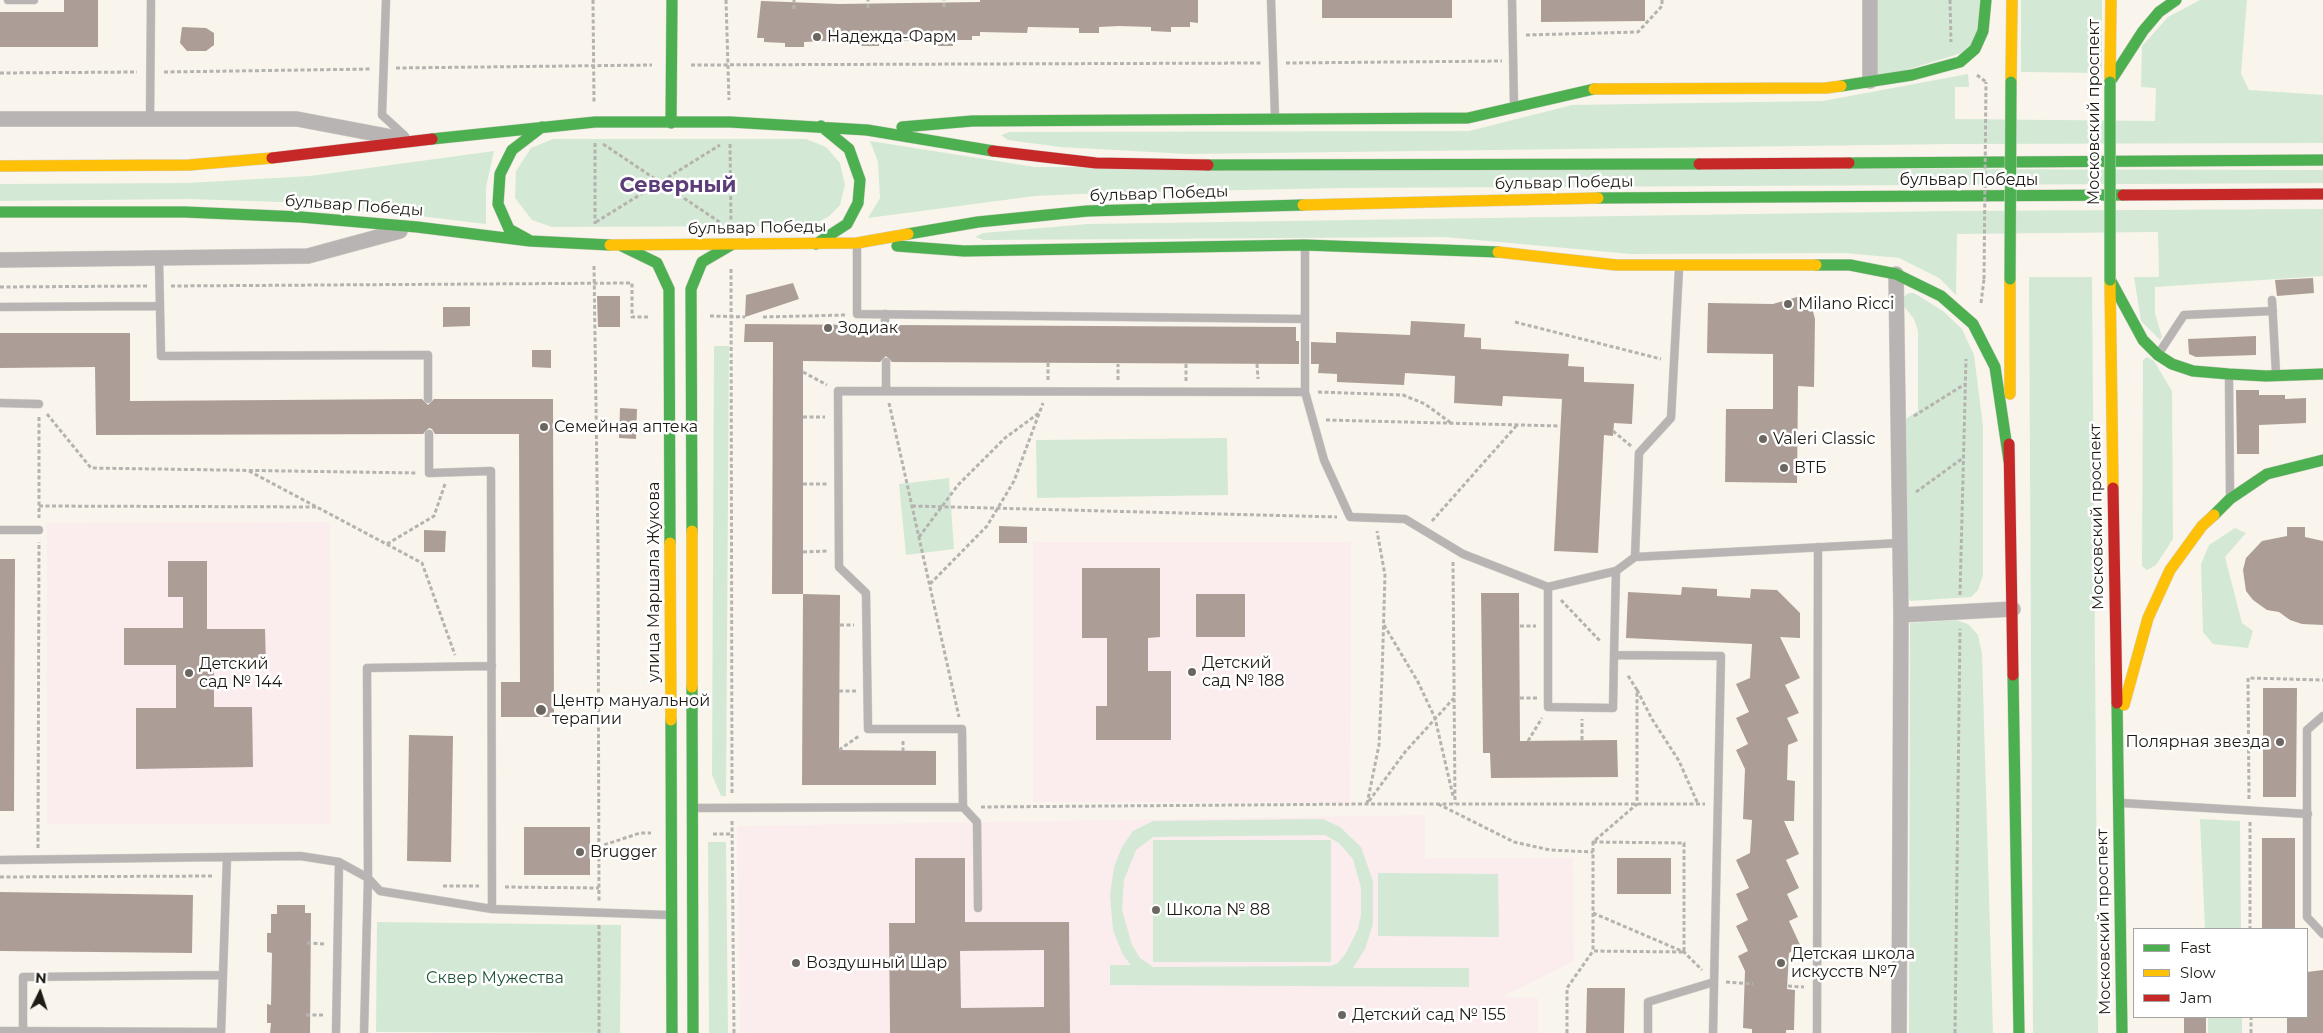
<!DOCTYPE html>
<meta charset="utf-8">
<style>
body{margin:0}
#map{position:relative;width:2323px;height:1033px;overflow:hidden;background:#f9f5ec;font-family:Montserrat,sans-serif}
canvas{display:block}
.legend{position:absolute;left:2133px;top:928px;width:175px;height:90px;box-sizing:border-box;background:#fff;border:1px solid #a5a4a1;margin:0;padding:6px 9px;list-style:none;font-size:15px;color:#1e1b14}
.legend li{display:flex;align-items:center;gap:10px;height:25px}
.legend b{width:25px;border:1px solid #a5a4a1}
.north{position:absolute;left:15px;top:968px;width:50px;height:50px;-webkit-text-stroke:4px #fff;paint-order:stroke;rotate:4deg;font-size:14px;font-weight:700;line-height:20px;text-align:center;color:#1e1b14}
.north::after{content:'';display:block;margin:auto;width:18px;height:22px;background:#1e1b14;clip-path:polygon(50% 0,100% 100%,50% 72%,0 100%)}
</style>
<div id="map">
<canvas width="2323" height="1033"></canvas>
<ul class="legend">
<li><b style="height:6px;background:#4caf50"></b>Fast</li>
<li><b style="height:6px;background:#ffc107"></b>Slow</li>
<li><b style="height:6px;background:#c62828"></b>Jam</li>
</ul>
<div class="north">N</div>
</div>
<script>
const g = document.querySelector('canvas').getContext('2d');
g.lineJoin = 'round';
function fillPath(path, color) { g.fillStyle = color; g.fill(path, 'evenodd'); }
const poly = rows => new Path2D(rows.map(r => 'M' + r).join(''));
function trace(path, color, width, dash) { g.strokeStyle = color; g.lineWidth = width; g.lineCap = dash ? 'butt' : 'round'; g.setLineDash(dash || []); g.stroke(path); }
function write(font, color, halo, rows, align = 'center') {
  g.font = font + ' Montserrat,sans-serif'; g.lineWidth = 5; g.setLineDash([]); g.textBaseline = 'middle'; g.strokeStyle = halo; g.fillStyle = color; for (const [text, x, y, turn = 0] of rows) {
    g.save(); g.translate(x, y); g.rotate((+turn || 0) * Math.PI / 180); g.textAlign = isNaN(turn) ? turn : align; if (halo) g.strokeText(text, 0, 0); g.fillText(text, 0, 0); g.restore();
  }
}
fillPath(poly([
 [330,522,331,824,47,824,47,523],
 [1033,542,1351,542,1350,803,1033,802],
 [1425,815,1425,858,1573,858,1574,961,1502,997,1538,998,1538,1033,740,1033,737,826]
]), '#fbecee');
fillPath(poly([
 [1870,0,1986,0,1975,49,1870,81],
 [2021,0,2102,0,2102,73,2021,72],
 [2200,0,2247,0,2241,74,2249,90,2323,95,2323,143,1954,144,1188,154,1060,147,1008,140,1001,135,1010,132,1469,131,1572,105,1823,101,1968,74,1969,87,1955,87,1955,119,2155,121,2156,88,2141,87,2142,46,2168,17],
 [553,139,806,139,826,147,840,163,845,185,840,205,828,217,810,226,552,227,532,220,515,198,516,171,531,148],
 [870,141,1035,167,2323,170,2323,183,1339,188,1103,193,1035,196,868,218,880,198,878,162],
 [494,151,486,187,486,224,310,203,189,199,0,201,0,184,188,183,310,176],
 [2323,209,2323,276,2155,287,2155,313,2162,337,2160,340,2141,321,2134,277,2159,277,2158,232,1957,234,1956,295,1939,278,1899,258,1845,253,1631,254,1444,237,983,240,975,237,983,233,1088,224,1953,211],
 [2029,277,2092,277,2098,1033,2033,1033],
 [1909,293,1914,293,1943,311,1962,329,1974,355,1983,426,1983,575,1978,590,1971,597,1910,601,1906,588,1904,420,1918,411,1918,331,1914,319,1903,305,1903,297],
 [714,346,729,346,726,796,721,796,712,775],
 [2147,357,2154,361,2172,391,2173,539,2156,565,2147,570,2142,566,2143,360],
 [1227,438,1228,495,1037,498,1036,440],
 [949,478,954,549,906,555,899,484],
 [2235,528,2246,533,2225,557,2242,623,2253,631,2248,648,2213,644,2203,632,2201,564,2209,545],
 [1956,620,1968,624,1978,635,1982,654,1993,1033,1909,1033,1910,623],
 [1323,819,1340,827,1361,847,1373,881,1373,924,1365,949,1353,968,1469,968,1469,987,1110,985,1110,965,1131,965,1123,955,1113,930,1110,895,1114,867,1122,847,1133,831,1153,821],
 [1325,835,1339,843,1353,859,1361,888,1361,915,1358,929,1346,953,1338,963,1331,966,1153,967,1140,958,1132,945,1122,910,1124,880,1136,850,1153,837],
 [2200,819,2240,821,2241,929,2205,929],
 [1153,840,1331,840,1331,962,1153,962],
 [708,842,726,842,728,1033,709,1033],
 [1378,873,1498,874,1499,937,1378,936],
 [377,922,621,925,620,1033,376,1032],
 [2208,1017,2242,1017,2242,1033,2208,1033]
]), '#d3e9d5');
fillPath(poly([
 [64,0,98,0,98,47,0,47,0,12,64,12],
 [980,0,1198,0,1198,23,1190,22,1190,27,1171,27,1171,32,1151,31,1151,27,1119,26,1099,27,1099,33,1079,33,1079,28,1028,27,1027,33,980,32,980,36,972,36,972,40,953,40,953,46,932,46,931,41,879,41,879,46,857,46,857,42,824,41,804,42,804,47,785,47,785,43,764,42,764,38,757,38,761,1,839,4,980,2],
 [1322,0,1452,0,1452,18,1322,18],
 [1541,0,1645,0,1645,21,1541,22],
 [182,27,206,28,214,33,214,45,206,51,187,51,180,43],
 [2313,278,2314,293,2277,296,2275,280],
 [793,283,799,299,745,317,746,295],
 [597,296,620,296,620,327,598,327],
 [1797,297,1811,304,1815,319,1814,387,1798,386,1797,483,1725,482,1726,409,1773,409,1773,354,1707,353,1708,303,1773,304],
 [443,307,470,307,470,326,443,327],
 [1411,321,1465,324,1464,337,1481,338,1481,349,1569,354,1568,366,1584,367,1584,382,1634,384,1632,424,1614,423,1613,436,1604,435,1598,553,1554,551,1562,399,1503,396,1502,406,1454,403,1455,376,1405,373,1404,385,1337,382,1337,374,1318,373,1319,364,1311,364,1311,342,1336,343,1336,332,1410,335],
 [745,324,879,325,885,331,888,330,891,325,1296,327,1296,341,1299,341,1299,364,892,362,886,356,880,362,803,361,803,594,772,594,773,342,744,342],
 [0,333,130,333,130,401,422,399,428,405,434,399,553,399,554,717,501,717,501,682,520,682,519,434,435,434,432,429,429,428,423,434,96,435,95,367,0,368],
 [2256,336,2256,355,2196,357,2189,354,2188,339],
 [532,350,551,350,551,368,532,367],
 [2236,390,2259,390,2259,395,2285,395,2285,399,2306,398,2306,423,2259,425,2259,454,2237,454],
 [620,408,637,409,636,439,619,438],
 [999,526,1027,527,1027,543,999,543],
 [2287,527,2305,527,2305,537,2323,541,2323,625,2302,624,2290,620,2279,612,2267,610,2253,600,2246,591,2243,570,2246,558,2262,541,2287,536],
 [424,530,446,531,445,552,424,552],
 [0,559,15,559,14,811,0,811],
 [168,561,207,561,207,629,265,629,266,664,214,665,214,707,252,707,253,767,136,769,136,708,176,708,176,665,124,665,124,628,183,628,183,597,168,597],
 [1082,568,1160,568,1160,637,1148,638,1148,671,1171,671,1171,740,1096,740,1096,706,1107,706,1107,638,1082,638],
 [1682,587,1717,589,1717,596,1750,598,1751,589,1777,590,1800,613,1800,638,1780,637,1800,678,1785,685,1799,713,1787,718,1798,741,1788,745,1787,780,1795,781,1794,821,1784,821,1799,854,1786,860,1799,888,1787,894,1798,917,1789,921,1801,947,1789,953,1787,989,1795,990,1794,1030,1786,1030,1786,1033,1752,1033,1752,1029,1743,1028,1745,971,1738,956,1748,951,1736,926,1748,920,1736,894,1749,888,1736,860,1750,853,1752,820,1743,819,1745,769,1736,750,1748,744,1736,718,1749,712,1736,684,1750,678,1752,644,1626,638,1628,592,1681,595],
 [1481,593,1519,593,1520,741,1617,740,1618,777,1491,778,1490,753,1483,753],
 [803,594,840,595,839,750,936,751,936,785,802,785],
 [1196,594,1245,594,1245,637,1196,637],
 [2263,688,2297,688,2296,797,2263,797],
 [409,735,453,736,451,862,407,861],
 [524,827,590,827,590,875,524,875],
 [2262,838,2295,838,2295,929,2262,929],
 [915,858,965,858,965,922,1069,922,1070,1033,890,1033,889,923,915,923],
 [1044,950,1044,1007,961,1008,960,951],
 [1617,858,1671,858,1671,894,1617,894],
 [0,892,193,895,192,953,0,951],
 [277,905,305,905,305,913,311,913,310,1033,270,1033,271,1023,267,1023,267,1004,271,1005,272,953,267,952,267,933,271,933,271,914,277,914],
 [2323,970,2323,1033,2287,1033,2287,1017,2307,1017,2307,972],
 [1587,988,1625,988,1624,1033,1586,1033],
 [2184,1017,2206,1017,2206,1033,2184,1033]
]), '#ac9e96');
const lane = poly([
 [8,0,34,0],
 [386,0,382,115,405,136],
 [1271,0,1275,116],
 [1512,0,1514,104],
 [150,120,151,0],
 [857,246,857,314,1305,319],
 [1305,247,1305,392,1324,460,1350,517,1405,519,1463,554,1548,587],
 [159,259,161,356,428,355,428,399],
 [2272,300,2276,373],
 [0,307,160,306],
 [885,314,885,325],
 [2159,353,2184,315,2273,311],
 [886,362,886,391],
 [2229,378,2230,494],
 [0,403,39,404],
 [429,434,429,473,491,471,492,909],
 [0,530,39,530],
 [1635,557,1639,453,1671,418,1679,269],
 [1614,655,1613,708,1548,707,1548,587,1616,571],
 [2323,716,2307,730,2307,917,2323,934],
 [2122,803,2308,814],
 [963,807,977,822,978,908],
 [694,808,963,807,962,729,868,729,866,593,839,567,838,391,1305,392],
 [0,860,300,856,339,862,368,878,380,891,492,909,669,915],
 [0,1031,221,1032],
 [23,1031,23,977,223,975],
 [221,1033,227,857],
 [336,1033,339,862],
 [364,1033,368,878,367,668,492,666],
 [1648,1033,1648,1002,1714,982],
 [1713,1033,1721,656,1614,655,1616,571,1635,557,1900,543],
 [1817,1033,1818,547]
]);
const street = poly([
 [1870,0,1870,81],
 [0,119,297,119,392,137],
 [0,260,308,256,400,231],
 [1896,274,1901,615,1899,1033],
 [1901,615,2013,609]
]);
const fast = poly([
 [2110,82,2143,31,2159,12,2176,0],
 [1841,86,1912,75,1960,62,1975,49,1983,31,1986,0],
 [671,123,672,0],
 [902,127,972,121,1468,118,1594,89],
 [432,139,595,122,730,122,867,130,993,151],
 [1849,163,2323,160],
 [1208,165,1699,164],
 [1598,198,2123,195],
 [0,212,185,212,301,217,417,227,530,241,610,245],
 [908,234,978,222,1087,211,1303,205],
 [529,240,509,229,498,204,500,174,512,150,542,127],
 [816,244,847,224,858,203,860,180,849,149,821,126],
 [622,246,657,263,669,289,670,543],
 [897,246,964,251,1305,245,1498,252],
 [1816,265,1850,265,1896,274,1941,296,1973,324,1995,367,2009,461],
 [2111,281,2143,340,2158,355,2172,364,2193,371,2229,374,2266,376,2323,374],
 [2214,515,2230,499,2267,474,2323,460],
 [692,531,691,289,702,262,731,245],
 [2013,675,2019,1033],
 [692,687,693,1033],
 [2117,703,2122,1033],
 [671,720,672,1033]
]);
const slow = poly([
 [2011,82,2012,0],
 [2110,82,2111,0],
 [1594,89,1826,88,1841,86],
 [0,166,189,165,272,158],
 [1303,205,1598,198],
 [610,245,857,243,908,234],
 [1498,252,1616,265,1816,265],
 [2010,279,2010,394],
 [2110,280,2113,488],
 [692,531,692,687],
 [670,543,671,720],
 [2124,705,2148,618,2170,570,2202,526,2214,515]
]);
const jam = poly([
 [993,151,1096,163,1208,165],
 [272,158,432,139],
 [1699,164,1849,163],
 [2123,195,2323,194],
 [2009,444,2013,675],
 [2113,488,2117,703]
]);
trace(lane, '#d5d1ca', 9);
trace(street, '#d5d1ca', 16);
trace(fast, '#d5d1ca', 12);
trace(slow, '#d5d1ca', 12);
trace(jam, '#d5d1ca', 12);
trace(poly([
 [593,0,594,102],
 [726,0,729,100],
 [1950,0,1951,42],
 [944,7,944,0],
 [868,8,868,0],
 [794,9,794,0],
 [1526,35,1638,32,1662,6,1662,0],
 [1286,63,1502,61],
 [691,65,1262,63],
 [396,68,652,65],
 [164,72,372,69],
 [0,73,137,72],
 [1977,75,1986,82],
 [595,143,595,224],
 [603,144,721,223],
 [730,144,731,225],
 [596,222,720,145],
 [594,266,598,547,599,902],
 [731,269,732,795],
 [171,286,632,283,632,317,648,317],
 [0,287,147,286],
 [1981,303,1984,279],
 [710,316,745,317],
 [763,317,845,315],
 [1515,322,1661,359],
 [1048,363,1048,380],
 [1257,364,1258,379],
 [803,372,827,385],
 [1118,380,1118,364],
 [1186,381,1186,364],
 [1318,392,1403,395,1425,404,1451,423],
 [889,403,959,717],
 [47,414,91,468,417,473],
 [1914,416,1965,384],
 [39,417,39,518],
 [803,417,825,417],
 [1326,420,1560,426],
 [1613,431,1631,446],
 [249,471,422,563,455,655],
 [803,484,827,484],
 [1916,492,1963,458],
 [39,506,316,507],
 [912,506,1337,517],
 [1432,521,1517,425],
 [919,537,958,485,1005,438,1039,413],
 [387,544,434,516,445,484],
 [803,552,827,551],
 [1453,562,1455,804],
 [930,584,987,526,1014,481,1043,403],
 [1960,595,1966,359],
 [1561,600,1601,642],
 [840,625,854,625],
 [1384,625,1418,682,1435,718,1453,796],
 [1520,626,1536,626],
 [1637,690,1652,719,1679,761,1698,804],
 [839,691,856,691],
 [1520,698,1537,698],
 [1582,740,1582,719],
 [903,741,903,751],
 [1528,741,1542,718],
 [839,750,859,736],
 [2249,799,2248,678,2323,680],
 [1369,801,1405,752,1454,698],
 [1367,804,1379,745,1382,676,1385,575,1377,531],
 [1438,804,1514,842,1550,850,1593,852],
 [981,807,1367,804,1705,804],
 [732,821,734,1033],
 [2250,822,2250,929],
 [713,834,732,834],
 [1593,842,1684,843,1684,952,1593,951,1593,842,1637,804,1637,690,1627,674],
 [598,847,640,833,651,833],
 [38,848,39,542],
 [0,877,214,876],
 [443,886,479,886],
 [505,887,599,888],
 [1593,913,1684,952,1702,970],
 [599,925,599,1033],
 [307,943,326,944],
 [1726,982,1753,984],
 [1788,986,1804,987],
 [306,1015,323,1015],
 [1567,1033,1567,988,1593,951],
 [1955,1033,1960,629],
 [2251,1033,2251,1017]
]), '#b5b3b0', 3, [4, 2.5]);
trace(lane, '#b8b4b3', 8);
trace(street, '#b8b4b3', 15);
trace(fast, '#4caf50', 11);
trace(slow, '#ffc107', 11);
trace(jam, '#c62828', 11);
const fastBridge = poly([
 [2110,82,2110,280],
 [2010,279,2011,82]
]);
trace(fastBridge, '#d5d1ca', 12, []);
trace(poly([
 [1984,279,1986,82]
]), '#b5b3b0', 3, [4, 2.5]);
trace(fastBridge, '#4caf50', 11);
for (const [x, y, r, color] of [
 [817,37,5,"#6b6760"],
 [1788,304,5,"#6b6760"],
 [828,328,5,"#6b6760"],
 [544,427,5,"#6b6760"],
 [1763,439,5,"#6b6760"],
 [1784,468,5,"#6b6760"],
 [1192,672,5,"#6b6760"],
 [189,673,5,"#6b6760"],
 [541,710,6,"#6b6760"],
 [2280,742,5,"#6b6760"],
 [580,852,5,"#6b6760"],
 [1156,910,5,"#6b6760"],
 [796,963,5,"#6b6760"],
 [1781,963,5,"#6b6760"],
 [1342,1015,5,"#6b6760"]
]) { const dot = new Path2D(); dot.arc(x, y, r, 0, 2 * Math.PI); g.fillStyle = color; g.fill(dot); trace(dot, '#fff', 2); }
write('16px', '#1e1b14', '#fff', [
 ["Надежда-Фарм",827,37],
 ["Milano Ricci",1798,304],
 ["Зодиак",838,328],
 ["Семейная аптека",554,427],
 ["Valeri Classic",1773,439],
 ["ВТБ",1794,468],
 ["Детский",1202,663],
 ["сад № 188",1202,681],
 ["Детский",199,664],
 ["сад № 144",199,682],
 ["Центр мануальной",552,701],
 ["терапии",552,719],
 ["Полярная звезда",2270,742,"right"],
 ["Brugger",590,852],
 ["Школа № 88",1166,910],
 ["Детская школа",1791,954],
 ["искусств №7",1791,972],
 ["Воздушный Шар",806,963],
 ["Детский сад № 155",1352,1015]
], 'left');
write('16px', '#1e1b14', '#fff', [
 ["Московский проспект",2094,112,-90],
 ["бульвар Победы",1969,180],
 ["бульвар Победы",1564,183,-1],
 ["бульвар Победы",1159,194,-2],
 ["бульвар Победы",354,206,4],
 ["бульвар Победы",757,228,-1],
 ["Московский проспект",2097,517,-91],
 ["улица Маршала Жукова",654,582,-90],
 ["Московский проспект",2104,922,-91]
]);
write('16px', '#205336', '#fff', [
 ["Сквер Мужества",495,978]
]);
write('bold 21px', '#5c3d78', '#fff', [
 ["Северный",678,186]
]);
</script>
